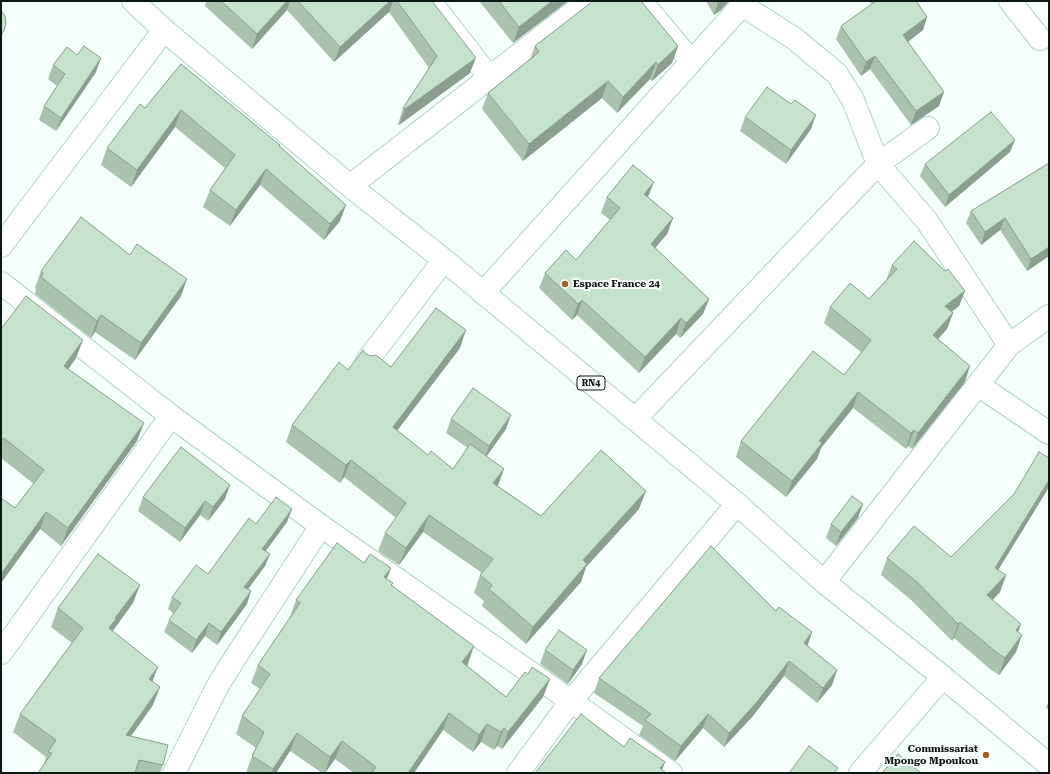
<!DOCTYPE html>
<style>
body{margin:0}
#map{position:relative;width:1050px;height:774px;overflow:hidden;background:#f6fefb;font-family:"Roboto Serif",serif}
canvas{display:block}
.frame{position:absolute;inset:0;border:2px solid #0a1915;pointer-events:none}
</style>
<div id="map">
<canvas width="1050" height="774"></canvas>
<div class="frame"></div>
</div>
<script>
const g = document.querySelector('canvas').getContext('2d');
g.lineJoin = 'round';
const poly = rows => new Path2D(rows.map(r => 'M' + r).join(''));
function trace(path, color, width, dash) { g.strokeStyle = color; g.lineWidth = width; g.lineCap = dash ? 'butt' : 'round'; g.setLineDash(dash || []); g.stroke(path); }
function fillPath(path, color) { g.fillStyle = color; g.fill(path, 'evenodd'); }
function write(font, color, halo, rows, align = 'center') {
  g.font = font + ' "Roboto Serif",serif'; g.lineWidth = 4; g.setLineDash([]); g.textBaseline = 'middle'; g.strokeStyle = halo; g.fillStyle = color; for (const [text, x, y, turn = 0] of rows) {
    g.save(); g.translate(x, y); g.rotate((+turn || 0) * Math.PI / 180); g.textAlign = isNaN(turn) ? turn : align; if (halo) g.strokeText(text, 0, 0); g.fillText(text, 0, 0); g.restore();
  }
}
const street = poly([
 [430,1,489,77],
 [641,1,691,61],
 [1010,1,1040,39],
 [742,5,795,39,837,74,853,100,878,164,927,221,1009,345],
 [350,186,588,1],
 [1,246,164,30],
 [1,283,171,416,321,526,571,701,671,773],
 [483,293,746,1],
 [367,361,444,260],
 [978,385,1049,433],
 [635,419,878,164,928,128],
 [824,582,1009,345,1049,316],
 [1,653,171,416],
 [174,773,217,687,235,658,321,526],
 [518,773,571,701,737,504],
 [860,773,943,677]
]);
const highway = poly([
 [133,1,164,30,350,186,444,260,737,504,824,582,943,677,1049,765]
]);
trace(street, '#acd3c7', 24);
trace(highway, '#acd3c7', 24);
trace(street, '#fff', 22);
trace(highway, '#fff', 22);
fillPath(poly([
 [206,1,432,1,470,73,399,125,398,124,403,108,429,68,389,12,334,62,287,10,252,49,205,6],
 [479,1,568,1,513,43],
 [706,1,729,1,721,10,714,15],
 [869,1,916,1,927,17,923,30,908,42,939,106,911,125,870,69,861,76,836,39,841,26,872,4],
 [535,46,678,46,672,63,652,81,650,79,617,113,602,98,523,161,482,109,488,93,530,59],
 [77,55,96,72,56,131,39,120,44,106,57,86,48,79,53,65],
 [181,64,280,146,340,221,324,240,260,185,230,226,203,207,210,190,225,168,175,127,131,187,101,165,107,148,145,108],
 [745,117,811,129,786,164,740,131],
 [1010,152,945,207,920,176,925,164],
 [1049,163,1049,256,1027,271,1000,230,981,245,966,223,971,211],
 [607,197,648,197,673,218,667,234,655,248,709,299,703,314,680,338,676,334,639,373,577,315,572,320,539,288,545,273,576,260,610,220,601,213],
 [892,265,965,291,959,306,952,312,953,313,947,329,938,339,965,382,912,449,908,446,906,449,853,408,821,448,817,459,786,497,736,457,741,441,844,375,861,352,824,323,830,307,869,299,886,280],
 [41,271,181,296,135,360,95,332,91,338,35,294,36,289,35,288],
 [1,329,76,358,68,369,137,441,61,546,40,529,1,583,1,498,15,508,34,484,1,458],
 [460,348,397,430,428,455,453,469,468,448,446,433,451,419,506,429,486,456,504,469,498,486,541,516,639,509,586,567,581,582,526,644,482,606,484,601,474,593,480,575,482,573,423,532,399,565,378,551,385,533,396,518,344,477,340,483,286,442,292,425,348,370,366,354,391,367],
 [1049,487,998,570,1006,575,1000,592,993,600,1018,632,1022,635,1016,652,999,675,990,669,954,638,952,641,910,599,881,575,887,558,951,557],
 [143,497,225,499,208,521,200,515,180,542,138,511],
 [858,518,836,546,826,538,831,524],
 [287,522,266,551,270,554,265,566,248,589,247,604,217,645,205,636,192,653,164,632,169,620,174,614,168,609,172,597,208,574,256,524],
 [364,563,391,568,387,579,393,583,392,585,468,664,467,666,506,697,528,674,550,679,543,697,502,749,497,746,494,750,481,742,473,752,443,730,414,773,354,773,335,759,325,773,322,773,290,751,276,773,246,773,252,756,256,748,236,734,242,716,260,689,251,683,258,665,290,617,296,600],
 [133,603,112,631,153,682,153,705,131,736,163,765,160,773,38,773,43,766,46,757,13,732,20,714,72,643,51,627,58,608],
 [776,611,812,632,807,646,837,670,832,685,817,703,784,676,752,717,724,747,703,728,675,761,639,735,643,726,594,693,599,678],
 [545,650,582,664,568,684,540,664],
 [1049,700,1049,710,1046,708]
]), '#a9c3af');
fillPath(poly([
 [287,1,290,1,287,10,252,49,257,34],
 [390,1,393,1,389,12,334,62,340,47],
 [552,1,568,1,513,43,519,27],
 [722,1,729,1,721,10,714,15,718,3],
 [927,17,923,30,898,49,903,35],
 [6,23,1,38,1,33],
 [678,46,672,63,652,81,658,65],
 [875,56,870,69,861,76,866,62],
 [101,58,96,72,56,131,61,118],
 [476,58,470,73,399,125,405,109],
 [656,62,650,79,617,113,623,97],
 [608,81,602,98,523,161,529,144],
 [944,92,939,106,911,125,916,111],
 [181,110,175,127,131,187,137,170],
 [816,115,811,129,786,164,791,150],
 [1015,140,1010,152,945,207,949,195],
 [266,169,260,185,230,226,236,210],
 [654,182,648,197,638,209,644,194],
 [346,205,340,221,324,240,330,224],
 [673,218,667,234,646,259,651,244],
 [1005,218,1000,230,981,245,985,232],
 [1049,247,1049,256,1027,271,1031,259],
 [187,279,181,296,135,360,141,343],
 [965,291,959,306,939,321,945,306],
 [709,299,703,314,680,338,686,323],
 [582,300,577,315,572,320,578,304],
 [953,313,947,329,927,351,933,335],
 [101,315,95,332,91,338,97,321],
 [681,318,676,334,639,373,645,357],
 [466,330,460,348,387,444,393,427],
 [83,340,76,358,58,384,64,366],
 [970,366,965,382,912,449,918,433],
 [858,392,853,408,821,448,817,459,786,497,792,481,819,441],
 [511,415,506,429,484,460,489,446],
 [144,423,137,441,61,546,68,528],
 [914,430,908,446,906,449,911,433],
 [351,460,344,477,340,483,346,465],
 [504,469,497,487,493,483],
 [1049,480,1049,487,989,585,995,568],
 [230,485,225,499,208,521,213,507],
 [646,491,639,509,586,567,581,582,526,644,533,627,583,560],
 [205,501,200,515,180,542,185,528],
 [863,504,858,518,836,546,841,532],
 [292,509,287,522,258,561,262,549],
 [46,512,40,529,1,583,1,574],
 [429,515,423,532,399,565,406,548],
 [270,554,265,566,240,600,244,587],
 [391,568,384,586,384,577],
 [1006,575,1000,592,981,612,987,595],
 [140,585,133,603,112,632,109,628,115,618],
 [251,591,247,604,217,645,221,632],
 [960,622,954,638,952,641,958,624],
 [209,623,205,636,192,653,196,640],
 [1021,624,1015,641,1016,630],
 [812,632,807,647,804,643],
 [1022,635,1016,652,999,675,1005,658],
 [474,646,468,664,456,680,462,662],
 [587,650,582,664,568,684,573,670],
 [789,661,784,676,752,717,724,747,729,733],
 [158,667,151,685,149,679],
 [837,670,832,685,817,703,823,688],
 [550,679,543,697,502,749,508,732],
 [160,687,153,705,119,753,126,735],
 [449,713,443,730,414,773,408,773],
 [708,714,703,728,675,761,681,746],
 [487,724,481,742,473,752,479,735],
 [504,728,497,746,494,750,501,732],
 [297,733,290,751,276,773,272,773,273,769],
 [342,741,335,759,325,773,330,757],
 [665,762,661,773,660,768]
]), '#8a9f8f');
const building = poly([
 [221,1,287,1,257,34,221,1],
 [298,1,390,1,340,47,298,1],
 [397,1,432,1,476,58,405,109,403,108,437,56,397,1],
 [499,1,552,1,519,27,499,1],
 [593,1,641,1,678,46,658,65,656,62,623,97,608,81,529,144,488,93,539,52,535,46,593,1],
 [717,1,722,1,718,3,717,1],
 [876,1,916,1,927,17,903,35,944,92,916,111,875,56,866,62,841,26,876,1],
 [1,10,5,16,6,23,4,31,1,33,1,10],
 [84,46,101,58,61,118,44,106,65,74,53,65,67,47,77,55,84,46],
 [181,64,280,145,279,146,346,205,330,224,266,169,236,210,210,190,235,155,181,110,137,170,107,148,140,104,145,108,181,64],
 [767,87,791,104,795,100,816,115,791,150,745,117,767,87],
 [991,112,1015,140,949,195,925,164,991,112],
 [1049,163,1049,247,1031,259,1005,218,985,232,971,211,1049,163],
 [633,165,654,182,644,194,673,218,651,244,709,299,686,323,681,318,645,357,582,300,578,304,545,273,566,250,576,260,620,208,607,197,633,165],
 [81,217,130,255,137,244,187,279,141,343,101,315,97,321,41,277,43,273,41,271,81,217],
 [914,241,945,271,948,269,965,291,945,306,953,313,933,335,970,366,918,433,914,430,911,433,858,392,819,441,822,443,792,481,741,441,813,351,844,375,871,340,830,307,850,283,869,299,897,269,892,265,914,241],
 [26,296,83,340,64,366,144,423,68,528,46,512,1,574,1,498,15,508,44,470,4,438,1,441,1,329,26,296],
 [436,308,466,330,393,427,428,455,431,451,453,469,470,444,504,469,493,483,541,516,601,450,646,491,583,560,587,564,533,627,489,589,492,585,480,575,493,559,429,515,406,548,385,533,406,503,351,460,346,465,292,425,339,362,348,370,363,350,366,354,371,356,376,355,391,367,436,308],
 [473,388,511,415,489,446,451,419,473,388],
 [181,447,230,485,213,507,205,501,185,528,143,497,181,447],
 [1039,452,1049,458,1049,480,995,568,1006,575,987,595,1021,624,1016,630,1022,635,1005,658,996,652,960,622,958,624,917,582,887,558,914,526,951,557,1014,494,1039,452],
 [852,496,863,504,841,532,831,524,852,496],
 [276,497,292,509,262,549,270,554,244,587,251,591,221,632,209,623,196,640,169,620,181,603,172,597,196,565,208,574,249,518,256,524,276,497],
 [337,543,364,563,370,554,391,568,384,577,393,583,391,585,474,646,462,662,506,697,525,672,528,674,532,667,550,679,508,732,504,728,501,732,487,724,479,735,449,713,408,773,372,773,376,767,342,741,330,757,297,733,273,769,252,756,264,732,242,716,270,674,258,665,300,603,296,600,337,543],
 [711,546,776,611,779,607,812,632,804,643,837,670,823,688,789,661,757,702,729,733,708,714,681,746,645,720,651,714,599,678,711,546],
 [98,554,140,585,115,618,116,619,109,628,158,667,149,679,160,687,126,735,168,745,163,765,139,760,135,773,38,773,52,753,48,752,56,740,20,714,83,628,58,608,98,554],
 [559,630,587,650,573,670,545,650,559,630],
 [581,714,624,747,630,738,665,762,660,768,666,773,535,773,581,714],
 [809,746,838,768,834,773,789,773,809,746],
 [898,754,921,773,882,773,898,754]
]);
fillPath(building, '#c5e3cc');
trace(building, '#8a9f8f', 1);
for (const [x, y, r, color] of [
 [565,284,4,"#a06029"],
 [986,755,4,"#a06029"]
]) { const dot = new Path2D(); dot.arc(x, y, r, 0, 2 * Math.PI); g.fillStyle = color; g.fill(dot); trace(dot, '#fff', 1.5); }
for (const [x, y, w] of [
 [591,383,28]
]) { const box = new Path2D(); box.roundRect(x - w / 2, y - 7, w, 14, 3); g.fillStyle = '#fff'; g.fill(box); trace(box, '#0a1915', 1); }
write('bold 9px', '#0a1915', null, [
 ["RN4",591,383]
]);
write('bold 10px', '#0a1915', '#fff', [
 ["Espace France 24",573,284],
 ["Commissariat",978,749,"right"],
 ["Mpongo Mpoukou",978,761,"right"]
], 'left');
</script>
